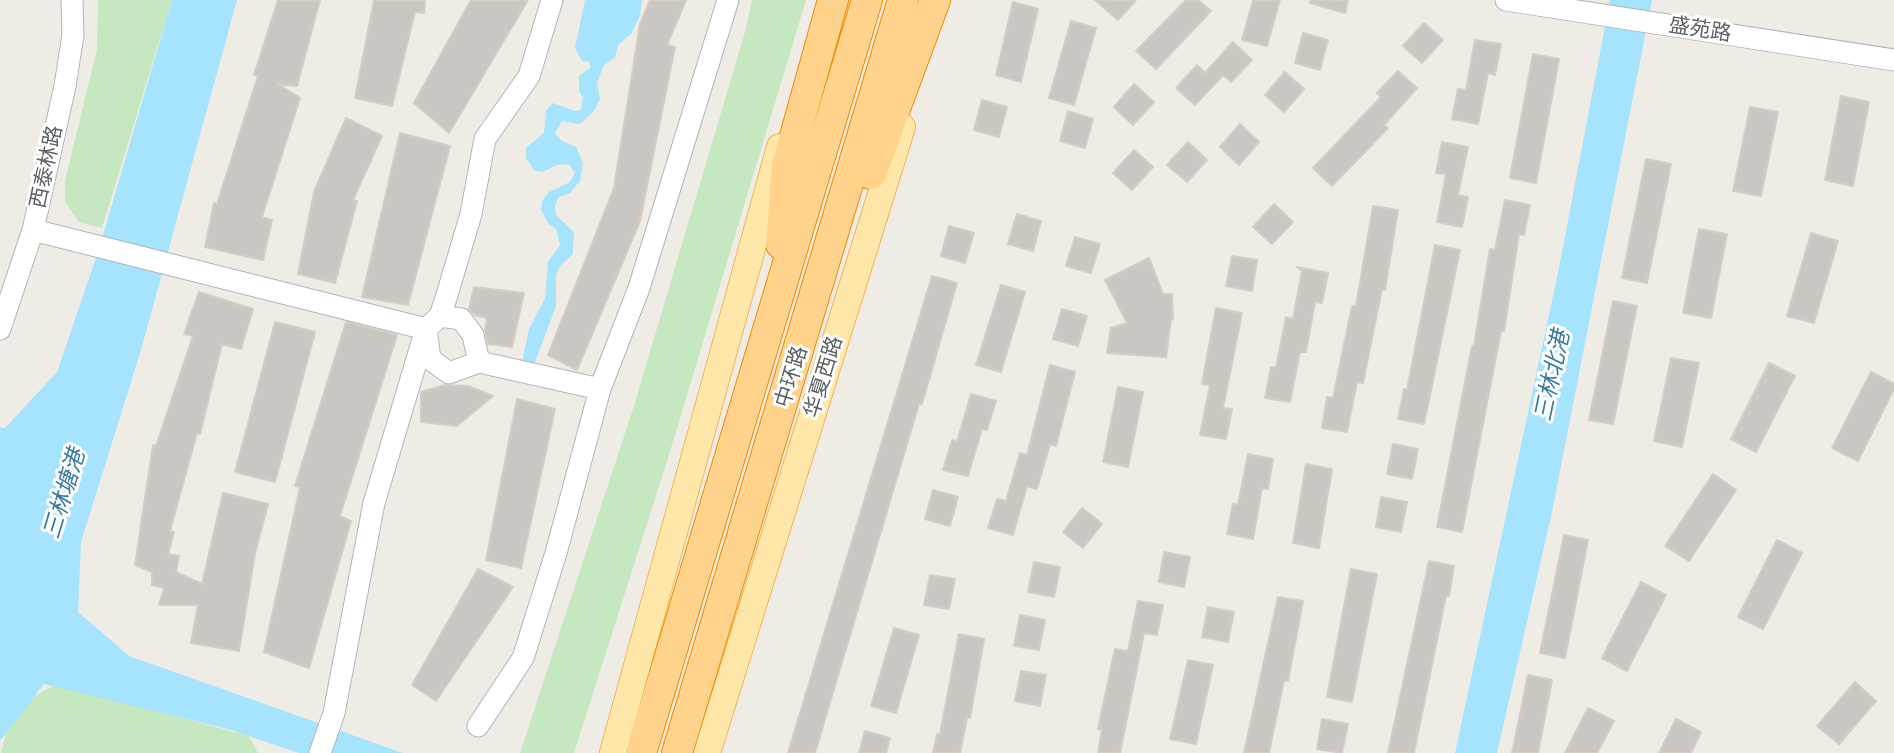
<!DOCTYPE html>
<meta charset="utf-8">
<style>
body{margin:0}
canvas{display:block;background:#efece5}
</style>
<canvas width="1894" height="753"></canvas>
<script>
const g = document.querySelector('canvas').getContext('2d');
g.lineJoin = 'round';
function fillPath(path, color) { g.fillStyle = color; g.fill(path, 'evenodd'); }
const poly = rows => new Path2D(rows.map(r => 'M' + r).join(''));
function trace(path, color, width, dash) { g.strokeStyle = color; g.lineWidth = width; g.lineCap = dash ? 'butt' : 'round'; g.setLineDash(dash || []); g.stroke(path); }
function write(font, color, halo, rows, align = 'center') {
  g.font = font + ' Karla,"Noto Sans SC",sans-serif'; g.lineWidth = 6; g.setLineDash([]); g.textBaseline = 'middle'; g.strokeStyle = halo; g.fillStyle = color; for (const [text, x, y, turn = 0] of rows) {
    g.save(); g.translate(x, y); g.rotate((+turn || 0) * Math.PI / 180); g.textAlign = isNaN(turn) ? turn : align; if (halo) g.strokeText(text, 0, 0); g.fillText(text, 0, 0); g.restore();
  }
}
fillPath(poly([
 [98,0,172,0,102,228,79,222,65,202,65,181,97,49],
 [752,0,806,0,668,458,574,753,520,753,633,409,745,32],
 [57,684,249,736,258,753,1,753,12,708]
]), '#c6e8c1');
fillPath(poly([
 [172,0,237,0,141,350,81,542,78,612,129,656,403,753,299,753,228,729,44,684,0,741,0,427,5,428,57,372,98,252],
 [585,0,642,0,640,16,631,34,618,45,615,57,604,65,597,83,600,99,594,111,580,124,562,121,555,133,562,141,576,147,583,163,580,181,570,193,559,197,555,205,556,215,574,232,573,254,561,265,556,275,556,306,534,365,521,367,529,329,545,298,548,262,560,245,556,229,549,224,541,210,542,201,549,192,570,182,575,173,569,164,557,165,543,172,535,171,526,158,526,148,544,133,546,111,553,103,575,111,581,110,583,97,579,91,579,76,590,68,590,62,582,61,575,48],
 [1610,0,1652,0,1552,512,1497,753,1455,753,1559,268]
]), '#a5e3ff');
const building = poly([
 [278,0,320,0,297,86,278,84,300,98,262,217,272,220,263,260,205,247,214,203,217,204,258,76,254,75,278,0],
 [374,0,425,0,424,13,415,12,392,106,355,98,374,0],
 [471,0,528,0,449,133,414,103,471,0],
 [650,0,686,0,667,45,675,47,640,221,577,370,548,355,614,188,640,24,650,0],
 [1095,0,1136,0,1118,20,1095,0],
 [1186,0,1198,0,1211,11,1156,69,1136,51,1186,0],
 [1253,0,1280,0,1267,46,1242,40,1253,0],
 [1311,0,1348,0,1345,13,1310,3,1311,0],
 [1013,2,1038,9,1021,82,996,75,1013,2],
 [1071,21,1096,28,1074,105,1049,98,1071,21],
 [1424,23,1443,40,1422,63,1403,46,1424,23],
 [1303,33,1328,40,1320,70,1295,63,1303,33],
 [1475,40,1501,44,1495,75,1488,73,1478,124,1452,119,1458,89,1466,90,1475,40],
 [1233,42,1252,60,1231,82,1223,75,1195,105,1176,88,1197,65,1205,73,1233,42],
 [1533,54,1559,59,1536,183,1510,178,1533,54],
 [1398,71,1417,88,1384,125,1388,128,1332,186,1313,168,1381,97,1377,93,1398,71],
 [1285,72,1304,89,1284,112,1265,95,1285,72],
 [1134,84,1154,102,1133,125,1114,107,1134,84],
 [1841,96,1869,102,1853,186,1825,180,1841,96],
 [982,100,1007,107,999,137,974,130,982,100],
 [1750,107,1778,112,1761,196,1733,191,1750,107],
 [1068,111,1093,119,1085,148,1060,141,1068,111],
 [346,118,382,136,353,200,357,201,335,283,298,274,314,192,346,118],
 [1240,124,1259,142,1239,165,1220,147,1240,124],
 [400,133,450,146,408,305,362,297,400,133],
 [1188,142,1207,160,1187,182,1167,165,1188,142],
 [1442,142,1468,147,1458,195,1468,197,1462,227,1437,222,1446,174,1436,173,1442,142],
 [1134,150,1153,167,1132,190,1113,173,1134,150],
 [1646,159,1671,164,1647,283,1622,278,1646,159],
 [1505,200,1530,205,1524,235,1519,234,1504,331,1501,331,1462,532,1437,527,1472,346,1474,346,1490,249,1495,250,1505,200],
 [1274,204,1293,222,1272,244,1253,227,1274,204],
 [1373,206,1398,210,1385,290,1382,289,1363,383,1357,382,1347,432,1322,428,1327,397,1333,398,1352,306,1356,306,1373,206],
 [1017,214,1041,221,1033,251,1008,244,1017,214],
 [949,226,974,233,965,263,941,256,949,226],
 [1699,229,1727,234,1711,318,1683,313,1699,229],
 [1811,233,1838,241,1814,323,1787,316,1811,233],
 [1075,237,1100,244,1091,273,1066,266,1075,237],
 [1435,245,1460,250,1424,424,1398,419,1404,389,1407,390,1435,245],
 [1232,256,1257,260,1252,291,1226,286,1232,256],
 [1149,258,1163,294,1172,294,1173,319,1171,319,1166,357,1107,353,1111,328,1127,323,1105,280,1149,258],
 [1297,267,1328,273,1322,303,1315,302,1306,352,1300,352,1290,402,1265,398,1271,367,1276,368,1286,317,1293,319,1302,271,1297,267],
 [932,276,957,283,922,404,919,404,815,753,788,753,932,276],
 [1001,285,1025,292,1001,372,976,365,1001,285],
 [474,287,524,293,512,347,488,344,485,331,487,318,475,315,469,309,474,287],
 [199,292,253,309,241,349,222,344,200,434,197,433,170,531,174,532,168,554,179,556,176,572,202,584,223,493,268,504,255,554,239,651,191,643,198,605,159,605,164,588,152,585,152,572,135,565,153,445,156,446,193,336,184,334,199,292],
 [1613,301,1637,306,1613,424,1589,420,1613,301],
 [1216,308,1242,313,1223,408,1232,409,1226,439,1200,435,1210,385,1202,384,1216,308],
 [1062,309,1087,316,1078,346,1053,339,1062,309],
 [275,322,315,332,275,482,235,472,275,322],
 [346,322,397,335,340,516,351,521,309,668,264,652,300,487,295,486,346,322],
 [1671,358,1699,363,1682,447,1654,441,1671,358],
 [1769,363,1795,376,1756,452,1731,439,1769,363],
 [1050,365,1075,372,1056,446,1050,444,1037,489,1027,486,1013,535,988,528,997,499,1006,501,1020,453,1027,455,1050,365],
 [1871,372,1894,384,1894,389,1858,461,1832,448,1871,372],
 [445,385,468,386,493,396,457,426,421,422,421,392,445,385],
 [1118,387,1143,392,1128,467,1103,462,1118,387],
 [971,394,996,401,987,430,982,429,968,476,943,470,952,440,957,442,971,394],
 [517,399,555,409,521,568,486,560,517,399],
 [1393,444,1418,449,1412,479,1387,474,1393,444],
 [1248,454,1273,459,1268,489,1262,488,1253,539,1227,534,1233,504,1238,505,1248,454],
 [1306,464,1332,469,1319,548,1293,543,1306,464],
 [1713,474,1736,490,1689,561,1665,546,1713,474],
 [933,490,958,497,950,526,925,519,933,490],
 [1381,497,1407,502,1401,532,1376,527,1381,497],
 [1082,508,1102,524,1083,548,1063,532,1082,508],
 [1564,535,1588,540,1565,658,1540,653,1564,535],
 [1777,540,1802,553,1763,629,1738,617,1777,540],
 [1164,552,1190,557,1184,587,1159,582,1164,552],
 [1429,561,1454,566,1449,596,1446,596,1414,753,1388,753,1429,561],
 [1034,562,1060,567,1054,597,1028,592,1034,562],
 [478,569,513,587,436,701,412,685,478,569],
 [1351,569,1377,574,1352,702,1327,697,1351,569],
 [930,575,955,579,949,609,924,605,930,575],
 [1641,582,1666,595,1627,671,1602,658,1641,582],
 [1278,597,1303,601,1288,681,1284,680,1269,753,1244,753,1278,597],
 [1138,601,1163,605,1157,635,1144,633,1120,753,1098,753,1102,730,1098,729,1115,649,1128,651,1138,601],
 [1208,607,1234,612,1228,642,1202,637,1208,607],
 [1020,615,1045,620,1039,650,1014,646,1020,615],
 [894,628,919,635,896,713,871,706,894,628],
 [959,634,984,639,970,718,967,718,960,753,933,753,937,734,940,734,959,634],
 [1188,660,1213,665,1196,744,1170,739,1188,660],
 [1021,671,1046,675,1040,706,1015,701,1021,671],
 [1528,675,1552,680,1538,753,1512,753,1528,675],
 [1855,682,1876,701,1839,744,1817,726,1855,682],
 [1588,708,1614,721,1597,753,1565,753,1588,708],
 [1322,719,1348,724,1342,753,1317,749,1322,719],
 [1676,719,1701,732,1691,753,1659,753,1676,719],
 [865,731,890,738,886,753,859,753,865,731]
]);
fillPath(building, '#cac7c2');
trace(building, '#d4cdc3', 2);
const minor = poly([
 [1506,0,1894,60],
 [33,230,426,329,440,316,447,295,471,214,485,139,529,76,552,0],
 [440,316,461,319,473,335,479,362],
 [0,329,33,230,65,86,73,35,72,0],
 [478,726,523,658,556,553,600,389,639,288,728,0],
 [320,753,334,713,374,503,426,329,430,359,449,373,479,362,600,389]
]);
const major = poly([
 [613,753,780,147],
 [707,753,902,127]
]);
const highway = poly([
 [871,174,935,0],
 [781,244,787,165,833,0],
 [641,753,867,0],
 [677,753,903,0]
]);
trace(minor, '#b2b6ba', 23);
trace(major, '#f5b558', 28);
trace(highway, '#f48900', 32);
trace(minor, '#fff', 21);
trace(major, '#ffe7aa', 26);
trace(highway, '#ffd38c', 30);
write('21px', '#5d6266', '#fff', [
 ["盛苑路",1700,30,9],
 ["西泰林路",47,167,-78],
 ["中环路",792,377,-73],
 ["华夏西路",824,377,-73]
]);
write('italic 23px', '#397aa3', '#fff', [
 ["三林北港",1553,376,-78],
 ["三林塘港",65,494,-73]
]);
</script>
